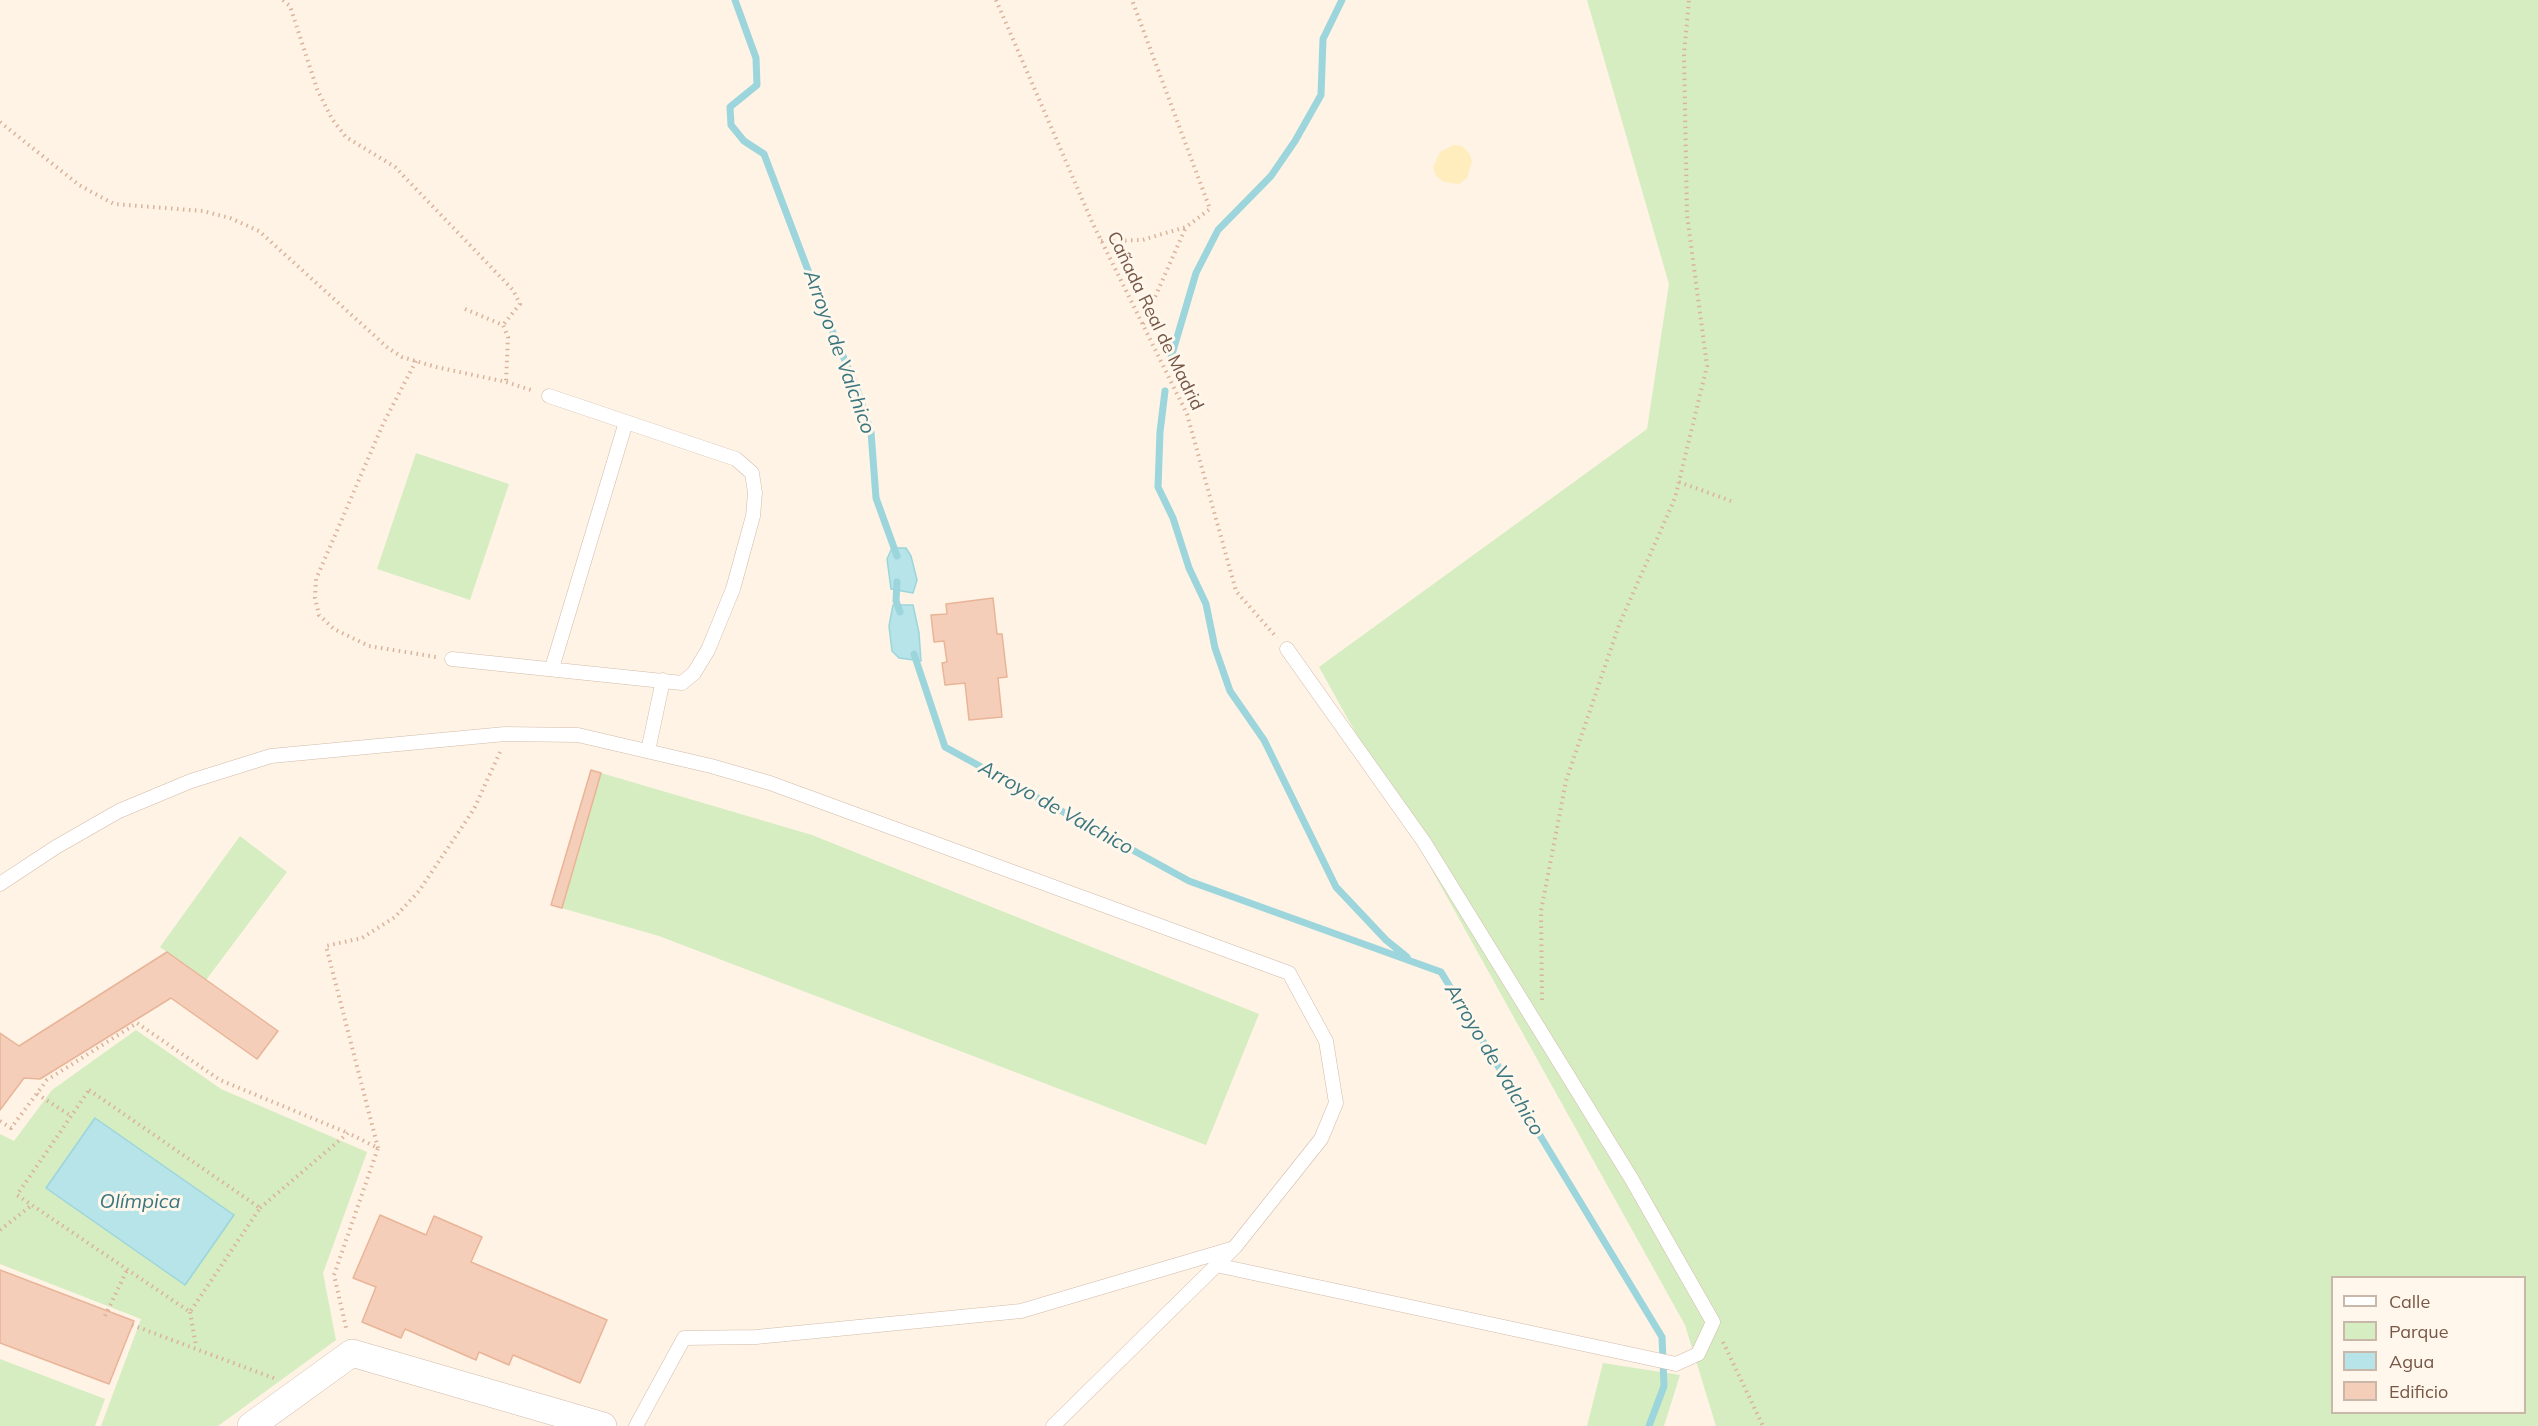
<!DOCTYPE html>
<meta charset="utf-8">
<style>
body{margin:0}
#map{position:relative;width:2538px;height:1426px;overflow:hidden;background:#fef3e4;font-family:Mulish,sans-serif}
canvas{display:block}
.legend{position:absolute;left:2331px;top:1276px;width:195px;height:138px;box-sizing:border-box;background:#fff7ec;border:2px solid #c9b7aa;margin:0;padding:8px 10px;list-style:none;font-size:18px;color:#785747}
.legend li{display:flex;align-items:center;gap:12px;height:30px}
.legend b{width:30px;border:2px solid #c9b7aa}
</style>
<div id="map">
<canvas width="2538" height="1426"></canvas>
<ul class="legend">
<li><b style="height:8px;background:#fff"></b>Calle</li>
<li><b style="height:16px;background:#d5edc1"></b>Parque</li>
<li><b style="height:16px;background:#b6e4e9"></b>Agua</li>
<li><b style="height:16px;background:#f5ceb9"></b>Edificio</li>
</ul>
</div>
<script>
const g = document.querySelector('canvas').getContext('2d');
g.lineJoin = 'round';
function fillPath(path, color) { g.fillStyle = color; g.fill(path, 'evenodd'); }
const poly = rows => new Path2D(rows.map(r => 'M' + r).join(''));
function trace(path, color, width, dash) { g.strokeStyle = color; g.lineWidth = width; g.lineCap = dash ? 'butt' : 'round'; g.setLineDash(dash || []); g.stroke(path); }
function write(font, color, halo, rows, align = 'center') {
  g.font = font + ' Mulish,sans-serif'; g.lineWidth = 6; g.setLineDash([]); g.textBaseline = 'middle'; g.strokeStyle = halo; g.fillStyle = color; for (const [text, x, y, turn = 0] of rows) {
    g.save(); g.translate(x, y); g.rotate((+turn || 0) * Math.PI / 180); g.textAlign = isNaN(turn) ? turn : align; if (halo) g.strokeText(text, 0, 0); g.fillText(text, 0, 0); g.restore();
  }
}
fillPath(poly([
 [1587,0,2538,0,2538,1426,1716,1426,1685,1325,1319,667,1647,429,1669,284],
 [2332,1278,2524,1278,2524,1412,2332,1412],
 [416,453,509,484,470,600,377,569],
 [591,770,812,835,1259,1014,1206,1145,659,936,551,905],
 [240,836,287,872,206,980,160,947],
 [136,1030,221,1089,367,1152,323,1273,336,1340,218,1426,101,1426,141,1319,0,1264,0,1134,14,1141,52,1090],
 [0,1359,105,1399,95,1426,0,1426],
 [1603,1363,1680,1375,1664,1426,1587,1426]
]), '#d5edc1');
fillPath(poly([
 [1453,145,1462,146,1469,153,1472,161,1467,178,1459,184,1444,182,1436,176,1433,167,1440,152]
]), '#ffedbd');
const water = poly([
 [892,548,906,548,911,556,917,580,913,593,891,589,887,559,892,548],
 [893,605,913,605,919,633,921,661,899,658,892,651,889,626,893,605],
 [95,1118,234,1215,185,1285,46,1188,95,1118]
]);
fillPath(water, '#b6e4e9');
trace(water, '#9cd5dc', 1.5);
trace(poly([
 [735,0,756,58,757,85,730,107,731,125,744,141,764,154,820,302,857,389,871,432,876,498,897,556],
 [1170,361,1196,273,1218,230,1271,176,1295,141,1321,95,1323,39,1342,0],
 [1165,391,1160,432,1158,487,1173,518,1189,568,1206,604,1215,648,1230,691,1264,740,1336,887,1386,940,1407,957],
 [897,582,896,601,900,612],
 [914,654,945,747,1189,881,1441,972,1662,1337,1664,1386,1649,1426]
]), '#9cd5dc', 7);
const building = poly([
 [993,598,997,634,1002,634,1007,677,998,678,1002,717,969,720,965,683,945,685,942,663,947,662,944,641,934,642,931,615,947,614,946,604,993,598],
 [591,770,601,773,562,908,551,905,591,770],
 [167,952,278,1031,257,1059,171,998,40,1079,24,1078,0,1110,0,1033,19,1046,167,952],
 [380,1215,426,1235,434,1216,482,1237,471,1262,607,1320,580,1383,513,1355,509,1365,479,1352,476,1360,405,1329,401,1338,362,1322,376,1287,353,1278,380,1215],
 [0,1270,134,1321,109,1384,0,1343,0,1270]
]);
fillPath(building, '#f5ceb9');
trace(building, '#e9b498', 1.5);
const lane = poly([
 [452,659,682,683,694,673,708,650,733,589,753,516,755,493,752,473,736,459,549,396],
 [552,668,626,422],
 [648,751,663,680],
 [0,884,56,847,119,811,191,781,271,756,505,734,578,735,711,766,770,783,1289,973,1326,1041,1336,1103,1321,1139,1235,1247,1053,1426],
 [1216,1265,1676,1364,1698,1354,1713,1322,1631,1178,1424,842,1287,649],
 [636,1426,684,1338,756,1337,1021,1311,1231,1249]
]);
const street = poly([
 [251,1426,352,1353,603,1426]
]);
trace(lane, '#d2bbab', 15);
trace(street, '#d2bbab', 28);
trace(poly([
 [283,0,290,6,317,89,332,119,346,137,395,167,513,290,520,304,503,325],
 [996,0,1093,224,1187,414,1236,591,1277,638],
 [0,122,79,185,114,204,203,211,230,218,259,231,388,348,402,357,436,367,506,382,534,391],
 [1101,241,1142,240,1186,227,1210,209,1132,0],
 [465,309,503,325,508,337,506,382],
 [1143,324,1186,227],
 [416,361,384,422,316,579,315,598,319,615,334,629,369,646,436,657],
 [1679,482,1731,501],
 [1542,1000,1541,911,1566,781,1619,625,1675,498,1707,366,1687,215,1684,54,1689,0],
 [89,1090,260,1208,190,1312,17,1195,89,1090],
 [37,1094,71,1116],
 [0,1121,11,1128,47,1080,137,1023,220,1080,348,1133],
 [378,1148,326,946,362,938,395,917,419,891,474,809,500,752],
 [260,1208,348,1133,378,1148,334,1275,347,1332],
 [0,1230,32,1205],
 [190,1312,196,1346],
 [105,1316,127,1270],
 [132,1325,276,1379],
 [1723,1342,1763,1426]
]), '#dbb29c', 4, [1.5, 4.5]);
trace(lane, '#fff', 14);
trace(street, '#fff', 27);
write('18px', '#785747', '#fff7ec', [
 ["Cañada Real de Madrid",1155,321,64]
]);
write('italic 20px', '#3a767f', '#fff7ec', [
 ["Arroyo de Valchico",839,352,70],
 ["Arroyo de Valchico",1056,808,29],
 ["Arroyo de Valchico",1494,1060,59],
 ["Olímpica",140,1202]
]);
</script>
